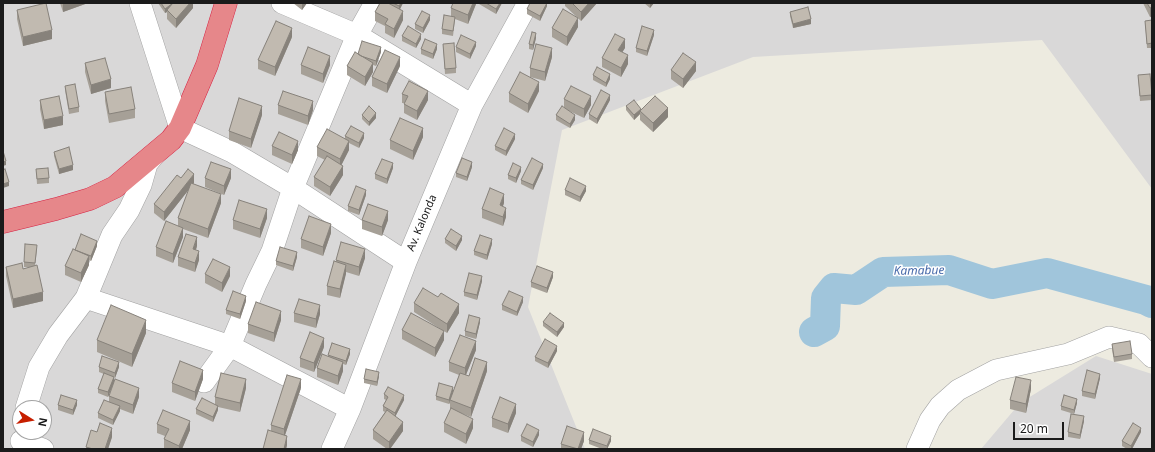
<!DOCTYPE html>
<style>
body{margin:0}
#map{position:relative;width:1155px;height:452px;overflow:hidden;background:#edebe0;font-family:"Noto Sans",sans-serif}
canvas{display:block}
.frame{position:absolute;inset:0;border:4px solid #1b1b1b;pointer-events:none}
.north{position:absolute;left:12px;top:400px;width:40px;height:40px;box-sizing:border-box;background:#fff;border:1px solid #a4a4a4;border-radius:50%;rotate:101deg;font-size:11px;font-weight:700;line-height:16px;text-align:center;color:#1b1b1b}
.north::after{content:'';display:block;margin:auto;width:14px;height:18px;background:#c71f00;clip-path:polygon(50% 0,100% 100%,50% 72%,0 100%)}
.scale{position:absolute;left:1013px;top:422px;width:51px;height:18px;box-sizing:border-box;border:2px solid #1b1b1b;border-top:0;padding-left:5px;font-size:12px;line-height:14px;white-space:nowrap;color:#1b1b1b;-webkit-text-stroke:3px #fff;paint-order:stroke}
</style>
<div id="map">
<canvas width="1155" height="452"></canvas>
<div class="frame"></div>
<div class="north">N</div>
<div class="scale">20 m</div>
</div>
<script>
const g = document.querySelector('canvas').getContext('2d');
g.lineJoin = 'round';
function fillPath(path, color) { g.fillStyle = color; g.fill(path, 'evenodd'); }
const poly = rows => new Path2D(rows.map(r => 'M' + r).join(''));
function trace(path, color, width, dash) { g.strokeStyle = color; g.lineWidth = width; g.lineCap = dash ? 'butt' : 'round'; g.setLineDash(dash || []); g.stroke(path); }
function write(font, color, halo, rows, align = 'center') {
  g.font = font + ' "Noto Sans",sans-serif'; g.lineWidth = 3; g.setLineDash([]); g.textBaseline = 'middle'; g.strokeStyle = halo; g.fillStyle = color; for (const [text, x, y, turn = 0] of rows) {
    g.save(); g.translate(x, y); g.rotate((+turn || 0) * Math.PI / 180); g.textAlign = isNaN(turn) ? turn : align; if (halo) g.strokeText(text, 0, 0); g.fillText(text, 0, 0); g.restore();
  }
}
fillPath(poly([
 [3,3,1152,3,1152,189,1042,40,753,57,562,130,528,307,585,449,3,449],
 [20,408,44,408,44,432,20,432],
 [1096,356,1152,374,1152,449,981,449,1020,403]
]), '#d9d8d8');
trace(poly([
 [814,332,825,326,826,298,834,288,856,290,883,272,949,270,992,284,1047,273,1146,300,1152,303]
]), '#a0c5db', 30);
const minor = poly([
 [140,3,180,128,232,152,293,188,406,262],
 [282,3,357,35,472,105],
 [86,298,230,346,350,409],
 [204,382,230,346,256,284,272,251,293,188,357,35,375,3],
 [26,408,39,367,58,335,86,298,112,235,129,210,141,185,147,164,155,154],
 [21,441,43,449],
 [332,449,350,409,406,262,472,105,528,3],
 [917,449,930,420,940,406,958,390,996,370,1068,354,1109,337,1139,344,1152,357]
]);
const highway = poly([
 [3,222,56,209,90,199,115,187,171,140,180,128,207,65,226,3]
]);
trace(minor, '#a2a2a2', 22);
trace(highway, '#d62344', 23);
trace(minor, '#fff', 21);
trace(highway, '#e6878a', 22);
fillPath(poly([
 [60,3,88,3,63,12],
 [158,3,193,3,193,8,176,28,167,19,167,12,165,13],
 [293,3,307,3,302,10],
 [380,3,403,3,400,9,403,20,394,38,385,33,385,26,375,21,375,12],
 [476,3,476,4,468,24,455,19,453,36,442,34,442,29,451,16,451,8],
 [479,3,502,3,496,14,479,4],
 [547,3,547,6,540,21,527,14,527,9],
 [565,3,597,3,581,21,565,6],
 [644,3,654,3,650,8],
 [1143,3,1152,3,1152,16,1150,17],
 [17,10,52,39,23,46,17,19],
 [790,12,811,24,793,28,790,16],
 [430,20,423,33,415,29,415,24],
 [1152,20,1152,48,1147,48,1145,21],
 [578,27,567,46,552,37,552,28],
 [654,35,647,56,636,52,636,48],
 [402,36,421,39,416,48,402,41],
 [292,37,275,76,258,69,258,60],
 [536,38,533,50,529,49,529,44],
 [443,44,456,68,456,73,445,74],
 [476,46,470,59,456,52,456,47],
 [625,48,622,52,628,64,621,77,602,67,602,58],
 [421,49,437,49,433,59,421,54],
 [381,52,376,66,373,65,373,72,365,86,347,75,347,66,358,54],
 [552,57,545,81,530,77,530,68],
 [85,63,111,88,91,94,85,72],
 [301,65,330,65,323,83,301,74],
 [400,66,387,93,372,86,372,77],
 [671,70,696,71,683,88,671,79],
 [593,75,610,79,606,87,593,80],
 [1138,75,1152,95,1152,100,1140,101],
 [65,86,79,107,79,112,69,114,65,90],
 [539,91,528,113,509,102,509,93],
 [105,92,135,109,135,118,109,123,105,101],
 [402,94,428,100,417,120,404,113,404,103,402,103],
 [564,99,591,105,584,118,565,109,575,120,570,128,556,120,556,115,564,108],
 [40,100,63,125,44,129,40,109],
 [610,100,597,124,589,119,589,114],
 [278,105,313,110,308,125,278,114],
 [626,106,641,109,668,117,653,132,640,120,640,114,634,120,626,110],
 [262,115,251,148,229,140,229,131],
 [362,115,376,118,369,126,362,119],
 [345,136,364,138,359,148,349,143,349,150,341,165,343,175,330,196,314,186,314,177,325,160,317,156,317,147,345,139],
 [423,137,413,160,390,149,390,140],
 [515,139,506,156,495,150,495,146],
 [272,146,298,150,292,164,272,155],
 [54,152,73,170,59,174,54,156],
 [472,167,467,181,456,177,456,173],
 [393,168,387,184,375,179,375,174],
 [543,168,533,190,521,184,521,180],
 [36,169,49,178,49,183,37,184],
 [521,171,516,183,508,179,508,175],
 [181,178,194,183,193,184,221,203,208,238,183,229,183,237,173,263,156,256,156,247,178,226,178,218,190,188,164,221,154,213,154,204],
 [205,178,231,178,224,195,205,187],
 [565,190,586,191,580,202,565,195],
 [366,195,359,215,348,211,348,206],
 [504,203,503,206,506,217,503,226,482,218,482,209],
 [267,218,260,238,233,229,233,220],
 [362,220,388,220,382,236,362,229],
 [331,233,323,256,301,248,301,239],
 [445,239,462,240,456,251,445,243],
 [492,244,487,260,474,255,474,251],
 [97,246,91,261,89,260,89,265,81,282,65,275,65,266,75,250],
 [197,246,196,250,199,260,195,272,178,266,178,257],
 [37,249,35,266,43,301,13,308,6,276,6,267,23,269,30,267,24,267,24,262],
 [297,257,293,271,276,265,276,261],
 [365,258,359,276,346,272,340,298,327,295,327,286,336,262,336,260],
 [205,274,230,276,222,292,205,283],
 [553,277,547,293,531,287,531,282],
 [482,281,477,300,464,296,464,292],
 [246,301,240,319,226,314,226,310],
 [523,302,517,316,502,310,502,305],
 [414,303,459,313,447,333,444,331,444,340,435,357,402,339,402,330,442,330,414,312],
 [294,313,320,314,316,328,294,322],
 [281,320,274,342,248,333,248,324],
 [480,322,476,339,465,336,465,331],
 [543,322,564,327,557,337,543,326],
 [146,333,132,367,97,352,97,340],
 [1112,344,1132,354,1132,359,1114,362,1112,349],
 [324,347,314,372,300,367,300,358],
 [476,350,466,375,469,376,487,371,471,417,461,413,473,428,466,444,444,432,444,423,451,409,450,409,450,403,449,404,436,400,436,396,453,392,459,375,449,371,449,362],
 [557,351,548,368,535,361,535,357],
 [350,354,346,365,343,364,343,371,338,385,317,377,317,368,328,356,328,355],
 [99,367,119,367,115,378,114,377,114,382,108,397,98,393,98,389,104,374,99,372],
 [379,376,377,386,364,383,364,379],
 [1100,378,1095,399,1082,396,1082,391],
 [203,379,195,401,172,392,172,383],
 [246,388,240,412,218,407,218,410,213,422,196,414,196,409,215,404,215,397],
 [301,388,285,435,287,445,286,449,263,449,271,431,271,425],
 [1031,389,1026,413,1010,409,1010,400],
 [384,394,404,400,395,417,403,431,390,449,387,449,373,439,373,430,385,412,383,411,383,406,386,400,384,399],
 [109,396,139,397,133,414,120,409,120,411,113,425,98,418,98,413,109,402],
 [1077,403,1074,414,1061,410,1061,406],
 [58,405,77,405,73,415,58,410],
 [516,413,508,433,492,427,492,418],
 [1084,421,1080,439,1068,437,1068,432],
 [157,424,190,430,182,449,165,449,164,448,164,439,165,436,157,433],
 [1141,432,1132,449,1127,449,1122,446,1122,441],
 [539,435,533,447,521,441,521,436],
 [112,437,108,449,86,449,86,447],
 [589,440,611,441,607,449,602,449,589,444],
 [584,441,581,449,561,449,561,444]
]), '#a6a097');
fillPath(poly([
 [63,3,88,3,63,12],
 [173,3,167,10,167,12,165,13,165,9],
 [190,3,193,3,193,8,176,28,176,19],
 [302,3,307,3,302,10],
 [401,3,403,3,399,11,399,6],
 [473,3,476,3,476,4,468,24,468,15],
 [500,3,502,3,496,14,496,9],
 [547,3,547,6,540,21,540,16],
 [589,3,597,3,581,21,581,12],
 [650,3,654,3,650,8],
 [1152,7,1152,16,1150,17,1150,8],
 [403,11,403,20,394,38,394,29],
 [430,15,430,20,423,33,423,28],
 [578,18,578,27,567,46,567,37],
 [811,19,811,24,793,28,793,24],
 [292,28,292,37,275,76,275,67],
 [52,30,52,39,23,46,23,37],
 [654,30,654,35,647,56,647,51],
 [536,33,536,38,533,50,533,45],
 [421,34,421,39,416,48,416,44],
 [625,39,625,48,618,59,618,50],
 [476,42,476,46,470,59,470,54],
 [437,44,437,49,433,59,433,54],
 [381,47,381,52,376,66,376,61],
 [552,48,552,57,545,81,545,72],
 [628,55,628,64,621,77,621,68],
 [330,56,330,65,323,83,323,74],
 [400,57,400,66,387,93,387,84],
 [696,62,696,71,683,88,683,79],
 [373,63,373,72,365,86,365,77],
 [610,74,610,79,606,87,606,83],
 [111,79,111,88,91,94,91,85],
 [539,82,539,91,528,113,528,104],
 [428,91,428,100,417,120,417,111],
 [610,95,610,100,597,124,597,119],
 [591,96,591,105,584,118,584,109],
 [313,101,313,110,308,125,308,116],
 [262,106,262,115,251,148,251,139],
 [668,108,668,117,653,132,653,123],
 [641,109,640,111,640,114,634,120,634,115],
 [376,113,376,118,369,126,369,122],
 [575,115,575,120,570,128,570,124],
 [63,116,63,125,44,129,44,120],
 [423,128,423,137,413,160,413,151],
 [364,133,364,138,359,148,359,143],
 [515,134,515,139,506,156,506,151],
 [298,141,298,150,292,164,292,155],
 [349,141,349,150,340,168,340,159],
 [6,161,6,165,3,166,3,162],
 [472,162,472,167,467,181,467,177],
 [393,163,393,168,387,184,387,179],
 [543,164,543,168,533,190,533,185],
 [73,165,73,170,59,174,59,169],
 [343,166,343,175,330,196,330,187],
 [521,167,521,171,516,183,516,178],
 [231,169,231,178,224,195,224,186],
 [194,174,194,183,164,221,164,212],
 [9,182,9,186,3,188,3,184],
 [586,186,586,191,580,202,580,197],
 [366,190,366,195,359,215,359,210],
 [221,194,221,203,208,238,208,229],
 [504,194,504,203,500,214,500,205],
 [506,208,506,217,503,226,503,217],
 [267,209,267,218,260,238,260,229],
 [388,211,388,220,382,236,382,227],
 [331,224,331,233,323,256,323,247],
 [183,228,183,237,173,263,173,254],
 [462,236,462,240,456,251,456,246],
 [197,237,197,246,193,258,193,249],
 [492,239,492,244,487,260,487,255],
 [97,241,97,246,91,261,91,256],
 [365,249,365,258,359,276,359,267],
 [199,251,199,260,195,272,195,263],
 [297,252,297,257,293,271,293,266],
 [89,256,89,265,81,282,81,273],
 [346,265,346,274,340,298,340,289],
 [230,267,230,276,222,292,222,283],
 [553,272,553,277,547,293,547,288],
 [482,276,482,281,477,300,477,295],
 [43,292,43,301,13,308,13,299],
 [246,296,246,301,240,319,240,314],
 [523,297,523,302,517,316,517,312],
 [459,304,459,313,447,333,447,324],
 [320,305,320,314,316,328,316,319],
 [281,311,281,320,274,342,274,333],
 [480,318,480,322,476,339,476,334],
 [146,320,146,333,132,367,132,354],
 [564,323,564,327,557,337,557,332],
 [444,331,444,340,435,357,435,348],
 [324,338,324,347,314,372,314,363],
 [476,341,476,350,465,377,465,368],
 [557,346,557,351,548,368,548,363],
 [350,349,350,354,346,365,346,361],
 [119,362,119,367,115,378,115,373],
 [343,362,343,371,338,385,338,376],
 [487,362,487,371,471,417,471,408],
 [203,370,203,379,195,401,195,392],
 [379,372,379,376,377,386,377,382],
 [1100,374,1100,378,1095,399,1095,394],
 [114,377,114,382,108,397,108,392],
 [246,379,246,388,240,412,240,403],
 [301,379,301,388,284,438,284,429],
 [1031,380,1031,389,1026,413,1026,404],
 [453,387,453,392,450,400,449,404,449,400],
 [139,388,139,397,133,414,133,405],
 [404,395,404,400,395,417,395,413],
 [1077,399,1077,403,1074,414,1074,410],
 [77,400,77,405,73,415,73,410],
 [516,404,516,413,508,433,508,424],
 [120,406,120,411,113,425,113,420],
 [218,406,218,410,213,422,213,417],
 [1084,416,1084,421,1080,439,1080,435],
 [473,419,473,428,466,444,466,434],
 [190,421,190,430,182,449,179,449,179,446],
 [403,422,403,431,390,449,389,449,389,442],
 [112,428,112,437,108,449,105,449],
 [1141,428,1141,432,1132,449,1131,449,1131,446],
 [539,430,539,435,533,447,533,442],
 [584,432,584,441,581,449,578,449],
 [287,436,287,445,286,449,284,449],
 [611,436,611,441,607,449,607,446]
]), '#87827b');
const building = poly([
 [46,3,52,30,23,37,17,10,46,3],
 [161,3,173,3,165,9,161,3],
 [173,3,190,3,176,19,167,10,173,3],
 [380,3,388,3,403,11,394,29,385,24,388,19,375,12,380,3],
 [393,3,401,3,399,6,393,3],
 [453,3,473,3,468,15,451,8,453,3],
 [486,3,500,3,496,9,486,3],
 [530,3,547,3,540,16,527,9,530,3],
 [572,3,589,3,581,12,572,3],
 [1147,3,1152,3,1152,7,1150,8,1147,3],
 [808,7,811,19,793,24,790,12,808,7],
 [563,9,578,18,567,37,552,28,563,9],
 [422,11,430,15,423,28,415,24,422,11],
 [444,15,455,17,453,31,442,29,444,15],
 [1152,20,1152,43,1147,44,1145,21,1152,20],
 [276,21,292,28,275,67,258,60,276,21],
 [408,26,421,34,416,44,402,36,408,26],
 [642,26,654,30,647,51,636,48,642,26],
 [532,32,536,33,533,45,529,44,532,32],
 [615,34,625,39,618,50,628,55,621,68,602,58,615,34],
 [461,35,476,42,470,54,456,47,461,35],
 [425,39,437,44,433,54,421,49,425,39],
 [362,41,381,47,376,61,361,56,358,54,362,41],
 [454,43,456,68,445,69,443,44,454,43],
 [536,44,552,48,545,72,530,68,536,44],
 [308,47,330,56,323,74,301,65,308,47],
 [385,50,400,57,387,84,372,77,385,50],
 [355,52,373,63,365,77,347,66,355,52],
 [683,53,696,62,683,79,671,70,683,53],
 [105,58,111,79,91,85,85,63,105,58],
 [597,67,610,74,606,83,593,75,597,67],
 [520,72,539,82,528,104,509,93,520,72],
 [1150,74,1152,95,1140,96,1138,75,1150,74],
 [409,81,428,91,417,111,404,104,408,96,402,94,409,81],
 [75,84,79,107,69,109,65,86,75,84],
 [571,86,591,96,584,109,564,99,571,86],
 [131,87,135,109,109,114,105,92,131,87],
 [601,90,610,95,597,119,589,114,601,90],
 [283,91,313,101,308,116,278,105,283,91],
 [59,96,63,116,44,120,40,100,59,96],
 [655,96,668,108,653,123,640,111,655,96],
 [239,98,262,106,251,139,229,131,239,98],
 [634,100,641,109,634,115,626,106,634,100],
 [369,106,376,113,369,122,362,115,369,106],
 [562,106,575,115,570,124,556,115,562,106],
 [400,118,423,128,413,151,390,140,400,118],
 [351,126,364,133,359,143,345,136,351,126],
 [504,128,515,134,506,151,495,146,504,128],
 [327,129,349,141,340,159,317,147,327,129],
 [279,132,298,141,292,155,272,146,279,132],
 [69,147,73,165,59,169,54,152,69,147],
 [3,151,6,161,3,162,3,151],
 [327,156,343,166,330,187,314,177,327,156],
 [462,158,472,162,467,177,456,173,462,158],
 [532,158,543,164,533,185,521,180,532,158],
 [382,159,393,163,387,179,375,174,382,159],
 [211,162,231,169,224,186,205,178,211,162],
 [513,163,521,167,516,178,508,175,513,163],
 [48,168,49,178,37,179,36,169,48,168],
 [5,169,9,182,3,184,3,170,5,169],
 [188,169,194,174,164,212,154,204,177,175,181,178,188,169],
 [570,178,586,186,580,197,565,190,570,178],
 [191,183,221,194,208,229,178,218,191,183],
 [356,186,366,190,359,210,348,206,356,186],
 [490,188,504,194,500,205,506,208,503,217,482,209,490,188],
 [239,200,267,209,260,229,233,220,239,200],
 [368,204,388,211,382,227,362,220,368,204],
 [309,216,331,224,323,247,301,239,309,216],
 [166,221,183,228,173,254,156,247,166,221],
 [451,229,462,236,456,246,445,239,451,229],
 [81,234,97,241,91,256,75,250,81,234],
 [186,234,197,237,193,249,199,251,195,263,178,257,186,234],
 [480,235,492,239,487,255,474,251,480,235],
 [341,242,365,249,359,267,336,260,341,242],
 [25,244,37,245,35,263,24,262,25,244],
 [280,247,297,252,293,266,276,261,280,247],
 [73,249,89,256,81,273,65,266,73,249],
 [213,259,230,267,222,283,205,274,213,259],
 [334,261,346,265,340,289,327,286,334,261],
 [22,263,23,269,37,265,43,292,13,299,6,267,22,263],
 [537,266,553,272,547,288,531,282,537,266],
 [469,273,482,276,477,295,464,292,469,273],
 [423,288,438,297,441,293,459,304,447,324,414,303,423,288],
 [233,291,246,296,240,314,226,310,233,291],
 [509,291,523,297,517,312,502,305,509,291],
 [299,299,320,305,316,319,294,313,299,299],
 [256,302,281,311,274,333,248,324,256,302],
 [111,305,146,320,132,354,97,340,111,305],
 [411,313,444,331,435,348,402,330,411,313],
 [550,313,564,323,557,332,543,322,550,313],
 [469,315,480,318,476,334,465,331,469,315],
 [310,332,324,338,314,363,300,358,310,332],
 [460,335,476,341,465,368,449,362,460,335],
 [545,339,557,346,548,363,535,357,545,339],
 [1130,341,1132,354,1114,357,1112,344,1130,341],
 [332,343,350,349,346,361,328,355,332,343],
 [322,354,343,362,338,376,317,368,322,354],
 [102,356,119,362,115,373,99,367,102,356],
 [475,358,487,362,471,408,450,400,460,373,469,376,475,358],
 [180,361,203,370,195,392,172,383,180,361],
 [366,369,379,372,377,382,364,379,366,369],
 [1087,370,1100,374,1095,394,1082,391,1087,370],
 [104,373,114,377,108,392,98,389,104,373],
 [221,373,246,379,240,403,215,397,221,373],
 [287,375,301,379,284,429,271,425,287,375],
 [1016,377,1031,380,1026,404,1010,400,1016,377],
 [115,379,139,388,133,405,109,396,115,379],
 [439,383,453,387,449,400,436,396,439,383],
 [388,387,404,395,395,413,383,406,388,397,384,394,388,387],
 [61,395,77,400,73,410,58,405,61,395],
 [1064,395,1077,399,1074,410,1061,406,1064,395],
 [500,397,516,404,508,424,492,418,500,397],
 [202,398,218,406,213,417,196,409,202,398],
 [104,400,120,406,113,420,98,413,104,400],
 [451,408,473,419,466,434,444,423,451,408],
 [163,410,190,421,179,446,164,439,169,429,157,424,163,410],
 [387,410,403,422,389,442,373,430,387,410],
 [1071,414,1084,416,1080,435,1068,432,1071,414],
 [100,423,112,428,105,449,93,449,86,447,91,430,97,432,100,423],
 [1133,423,1141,428,1131,446,1122,441,1133,423],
 [527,424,539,430,533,442,521,436,527,424],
 [567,426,584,432,578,449,561,444,567,426],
 [593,429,611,436,607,446,589,440,593,429],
 [268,430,287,436,284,449,263,449,268,430]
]);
fillPath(building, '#c1bab0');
trace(building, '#87827b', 1);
write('11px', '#1b1b1b', '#fff', [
 ["Av. Kalonda",422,223,-67]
]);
write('italic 12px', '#486aaa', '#fff', [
 ["Kamabue",919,271,-1]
]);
</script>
